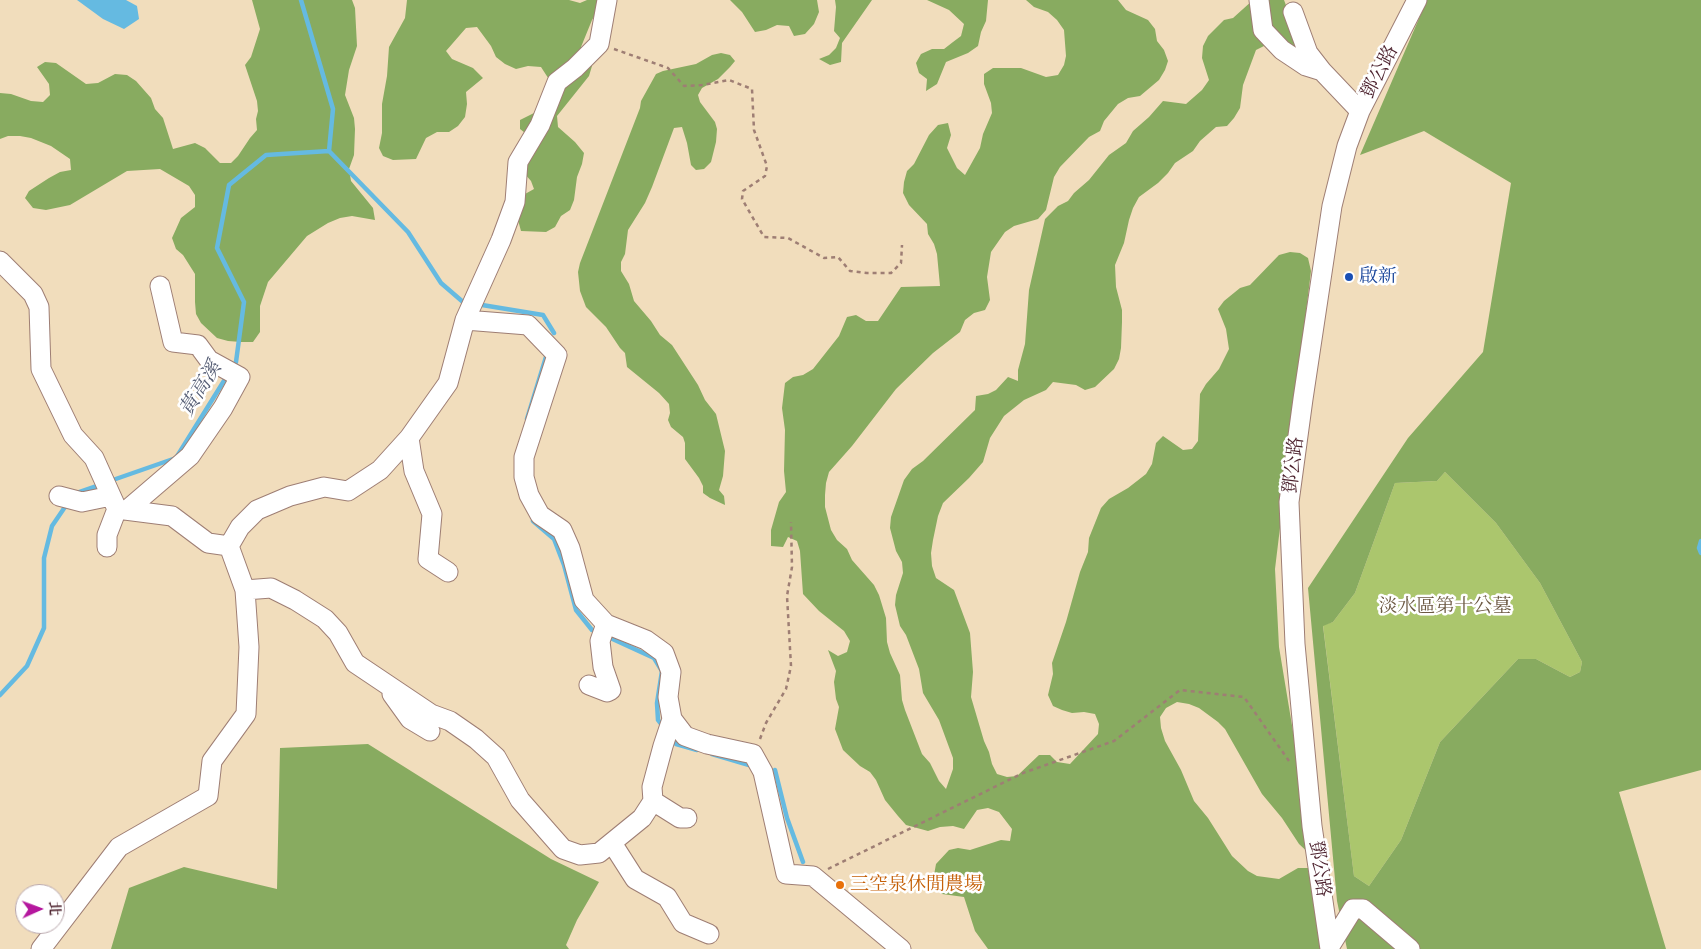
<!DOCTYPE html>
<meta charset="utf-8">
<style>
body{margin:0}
#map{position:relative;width:1701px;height:949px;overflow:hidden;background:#f1ddbc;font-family:"Old Standard TT","Noto Serif TC",serif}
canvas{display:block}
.north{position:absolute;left:15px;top:884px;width:50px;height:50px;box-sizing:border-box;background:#fff;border:1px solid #b7a5aa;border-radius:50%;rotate:88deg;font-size:14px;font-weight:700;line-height:20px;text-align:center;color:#4a1f2b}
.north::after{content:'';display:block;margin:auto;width:18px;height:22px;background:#b5179e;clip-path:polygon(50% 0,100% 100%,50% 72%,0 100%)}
</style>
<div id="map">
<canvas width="1701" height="949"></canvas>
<div class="north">北</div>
</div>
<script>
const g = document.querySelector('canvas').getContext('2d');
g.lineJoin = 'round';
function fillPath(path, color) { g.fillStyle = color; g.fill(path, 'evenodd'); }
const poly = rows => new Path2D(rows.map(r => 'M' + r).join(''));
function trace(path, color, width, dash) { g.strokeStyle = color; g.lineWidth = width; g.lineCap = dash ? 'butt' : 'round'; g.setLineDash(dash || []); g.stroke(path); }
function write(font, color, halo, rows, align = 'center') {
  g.font = font + ' "Old Standard TT","Noto Serif TC",serif'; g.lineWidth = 5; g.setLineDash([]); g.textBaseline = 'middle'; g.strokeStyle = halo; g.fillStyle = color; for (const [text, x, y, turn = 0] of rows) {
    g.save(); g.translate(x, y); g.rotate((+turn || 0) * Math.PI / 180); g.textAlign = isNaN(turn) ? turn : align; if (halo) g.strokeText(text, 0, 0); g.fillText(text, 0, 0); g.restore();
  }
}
fillPath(poly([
 [1445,472,1496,523,1540,583,1582,662,1580,672,1570,677,1536,659,1518,659,1440,742,1401,840,1369,886,1354,876,1323,625,1333,622,1355,593,1395,483,1437,481]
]), '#abc66d');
fillPath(poly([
 [252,0,352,0,355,8,357,46,349,70,345,95,354,118,355,129,354,155,349,169,351,181,373,208,375,220,352,216,340,218,328,223,307,236,268,282,260,306,260,332,253,342,241,342,228,341,217,338,201,323,196,314,195,302,195,274,183,255,176,249,172,238,181,218,195,207,195,195,189,186,160,169,127,171,70,205,46,210,33,208,25,198,29,191,49,178,60,172,71,170,70,159,51,146,31,138,20,136,8,136,0,139,0,93,11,94,31,101,43,102,50,95,49,84,37,67,45,62,56,63,86,84,98,83,115,74,127,75,136,81,151,98,155,109,163,118,173,149,195,143,205,148,220,163,231,163,238,156,250,138,257,130,256,119,258,111,257,101,245,65,251,57,260,29],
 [407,0,569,0,580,3,587,0,604,0,592,20,581,47,592,66,589,76,557,116,558,127,575,142,584,153,582,164,577,177,574,200,570,210,561,216,555,227,546,232,521,231,518,220,525,194,534,189,531,181,524,173,529,136,520,129,520,120,538,111,552,84,541,67,528,66,516,69,505,64,496,57,491,46,477,27,466,28,446,51,452,59,473,68,483,78,466,92,467,104,465,117,458,126,449,132,437,132,426,138,416,159,393,160,383,156,379,148,382,133,382,104,387,76,389,47,405,18],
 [730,0,817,0,819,12,814,24,805,34,794,36,789,26,777,25,766,30,755,32,742,12],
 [835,0,872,0,842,43,841,62,830,65,819,59,829,55,836,48,840,38,834,31,836,7],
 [927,0,988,0,986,21,981,32,978,46,968,53,946,62,937,84,926,91,927,79,919,73,916,63,921,54,932,49,944,49,953,42,961,36,964,24,949,10],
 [1026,0,1118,0,1126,10,1148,20,1155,29,1157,41,1164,50,1168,61,1165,70,1159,80,1140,96,1128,98,1118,104,1104,121,1100,131,1089,137,1060,167,1054,177,1046,210,1038,219,1014,226,1005,232,991,252,987,277,990,300,985,310,974,313,965,320,960,332,933,353,896,389,852,446,829,472,826,483,825,495,825,507,831,530,837,540,847,549,852,560,874,585,879,595,886,618,887,642,890,653,900,675,902,700,905,710,922,754,930,763,939,781,946,789,953,769,953,758,939,720,923,693,919,669,906,635,900,626,895,605,896,595,903,573,902,562,896,551,890,528,891,517,904,480,912,469,923,461,975,410,976,396,988,394,996,390,1008,377,1018,381,1018,370,1025,344,1029,290,1045,219,1058,206,1068,201,1074,193,1089,180,1109,155,1126,143,1133,131,1149,117,1163,101,1186,104,1202,90,1209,80,1202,58,1203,46,1208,36,1224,20,1233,18,1253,0,1284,0,1290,16,1296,52,1268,44,1256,50,1243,85,1240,108,1234,118,1227,126,1216,127,1200,141,1193,151,1175,163,1168,173,1158,183,1139,197,1133,208,1129,220,1124,243,1115,265,1116,287,1122,310,1122,322,1121,348,1119,359,1114,369,1095,387,1085,390,1076,385,1053,382,1046,390,1024,400,1004,416,990,438,983,462,969,478,943,503,938,516,933,540,931,553,932,566,936,578,954,590,970,633,973,672,971,697,984,741,989,752,992,764,997,774,1007,777,1017,776,1039,755,1050,755,1057,762,1070,764,1098,734,1099,724,1095,714,1084,712,1072,713,1062,710,1053,706,1048,695,1053,674,1052,663,1066,622,1080,572,1088,552,1089,538,1101,508,1109,499,1128,488,1146,474,1152,464,1156,443,1163,436,1183,450,1192,449,1198,441,1200,394,1206,384,1219,369,1229,349,1226,329,1218,309,1224,301,1240,288,1250,285,1279,255,1290,252,1300,253,1308,258,1311,271,1275,569,1279,647,1314,858,1299,844,1282,818,1262,794,1225,729,1218,722,1199,708,1189,704,1177,702,1166,708,1160,717,1161,728,1165,741,1181,770,1194,801,1208,818,1232,856,1248,871,1257,876,1279,879,1298,868,1308,868,1321,949,988,949,975,931,964,897,942,894,934,886,934,875,936,864,949,850,958,848,970,850,1001,840,1010,841,1012,829,999,812,988,808,977,810,964,829,953,826,940,827,928,831,906,825,898,816,885,800,876,780,870,772,860,766,843,750,835,729,839,707,836,699,834,682,836,671,828,650,838,656,847,652,850,641,844,631,819,611,803,594,800,551,797,541,788,537,783,547,771,546,771,530,779,502,786,492,784,471,785,430,782,408,785,383,793,377,803,375,813,369,839,336,847,317,856,315,866,321,878,321,901,287,940,286,937,254,934,244,928,234,927,224,909,205,903,193,904,182,907,171,914,164,929,135,938,125,948,123,951,135,947,148,957,168,965,175,980,148,983,134,992,113,991,103,984,84,984,74,993,68,1021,68,1046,77,1058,75,1064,65,1066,56,1064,30,1057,20,1048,12,1034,7],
 [1427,0,1701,0,1701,770,1619,792,1666,949,1347,949,1337,901,1308,588,1408,438,1483,352,1511,183,1424,131,1360,155],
 [1445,472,1496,523,1540,583,1582,662,1580,672,1570,677,1536,659,1518,659,1440,742,1401,840,1369,886,1354,876,1323,626,1333,622,1355,593,1395,483,1437,481],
 [721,53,730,55,735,61,730,67,718,79,702,88,698,95,700,102,715,122,717,129,716,142,711,162,704,169,696,170,691,165,687,143,682,127,674,128,652,187,645,203,628,230,625,254,621,262,621,271,629,284,634,301,651,321,660,335,672,345,698,385,705,400,716,414,725,451,723,476,719,490,724,496,725,505,710,498,703,493,703,486,699,478,685,459,685,443,683,437,671,427,668,420,670,413,669,404,659,393,627,367,625,353,620,348,606,327,586,307,580,291,578,272,580,263,640,108,641,101,656,74,663,71,696,64,712,55],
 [368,744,551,859,599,882,577,920,566,945,569,949,111,949,129,888,184,867,277,889,280,748]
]), '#88ab60');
fillPath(poly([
 [77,0,126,0,137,6,139,19,124,29,103,19]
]), '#65bae1');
trace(poly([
 [301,0,333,109,329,151],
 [329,151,408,232,441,283,463,302,468,303],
 [476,304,543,315,554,333],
 [233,367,236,362,244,302,217,248,229,185,266,155,329,151],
 [527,419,546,357],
 [110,481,176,458,227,376],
 [74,494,100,485],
 [533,521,554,539,564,565,576,610,592,630,599,633],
 [1701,541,1699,548,1701,553],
 [606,636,654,658,662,671,657,703,658,720,664,728],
 [0,695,27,666,44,628,44,558,52,526,67,504],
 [672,738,676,744,697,750],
 [712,754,749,765],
 [775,770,787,818,803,862]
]), '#65bae1', 4.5);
const minor = poly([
 [1259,0,1263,30,1282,50,1306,66,1322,71,1360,111],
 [1293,12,1308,53,1322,71],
 [0,261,33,294,39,307,41,369,73,435,94,458,117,509,172,516,208,543,229,546],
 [465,320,528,325,557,355,524,457,524,477,529,495,540,515,562,530,570,548,584,600,606,624,646,640,664,653,671,672,668,697,672,719,685,736,707,744,753,754,763,772,786,874,813,876,901,949],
 [409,438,414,471,432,514,428,559,448,572],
 [59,496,82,502,111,496],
 [127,510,190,456,223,408,240,377,209,360,198,345,173,342,160,286],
 [107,547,107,535,117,509],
 [245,590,271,588,295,600,325,619,338,633,355,663,431,714,450,721,476,739,496,757,520,800,563,849,580,855,599,853,642,818,653,801,652,787,663,746,672,719],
 [589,685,607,692,611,690,603,667,600,641,606,624],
 [392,694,410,719,430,731],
 [653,801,680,818,687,818],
 [612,843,635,879,667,897,683,923,709,934],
 [1330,946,1353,909,1363,909,1410,949],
 [41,949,119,847,208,796,212,761,246,714,249,647,245,590,229,546,240,527,257,510,290,496,324,487,348,491,380,470,409,438,448,383,465,320,501,240,515,202,518,162,540,125,557,82,575,68,599,44,607,0],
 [1330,949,1312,826,1295,644,1289,502,1303,399,1332,206,1347,146,1360,111,1417,0]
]);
trace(minor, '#9e7e74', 21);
trace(poly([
 [614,49,668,68,684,86,702,85,729,80,752,89,754,130,767,166,765,176,743,191,742,199,764,237,788,238,824,258,838,257,850,271,867,273,891,273,901,263,902,245],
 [760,739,766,723,786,689,791,666,787,596,792,567,791,522],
 [828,869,1023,773,1114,741,1180,690,1244,697,1289,761]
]), '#9e7e74', 2.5, [4, 4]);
trace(minor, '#fff', 19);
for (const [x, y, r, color] of [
 [1349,277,5,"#1a4fb4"],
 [840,885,5,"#e8710a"]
]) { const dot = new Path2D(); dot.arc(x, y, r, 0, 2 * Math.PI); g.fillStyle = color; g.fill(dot); trace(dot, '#fff', 2); }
write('19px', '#4a1f2b', '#fff', [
 ["鄧公路",1380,72,-62],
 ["鄧公路",1294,465,-83],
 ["鄧公路",1319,869,82]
]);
write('19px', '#164399', '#fff', [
 ["啟新",1359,277]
], 'left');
write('19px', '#6c5942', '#fff', [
 ["淡水區第十公墓",1445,607]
]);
write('19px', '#c56008', '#fff', [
 ["三空泉休閒農場",850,885]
], 'left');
write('italic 20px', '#555d74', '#fff', [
 ["黃高溪",201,389,-58]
]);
</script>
